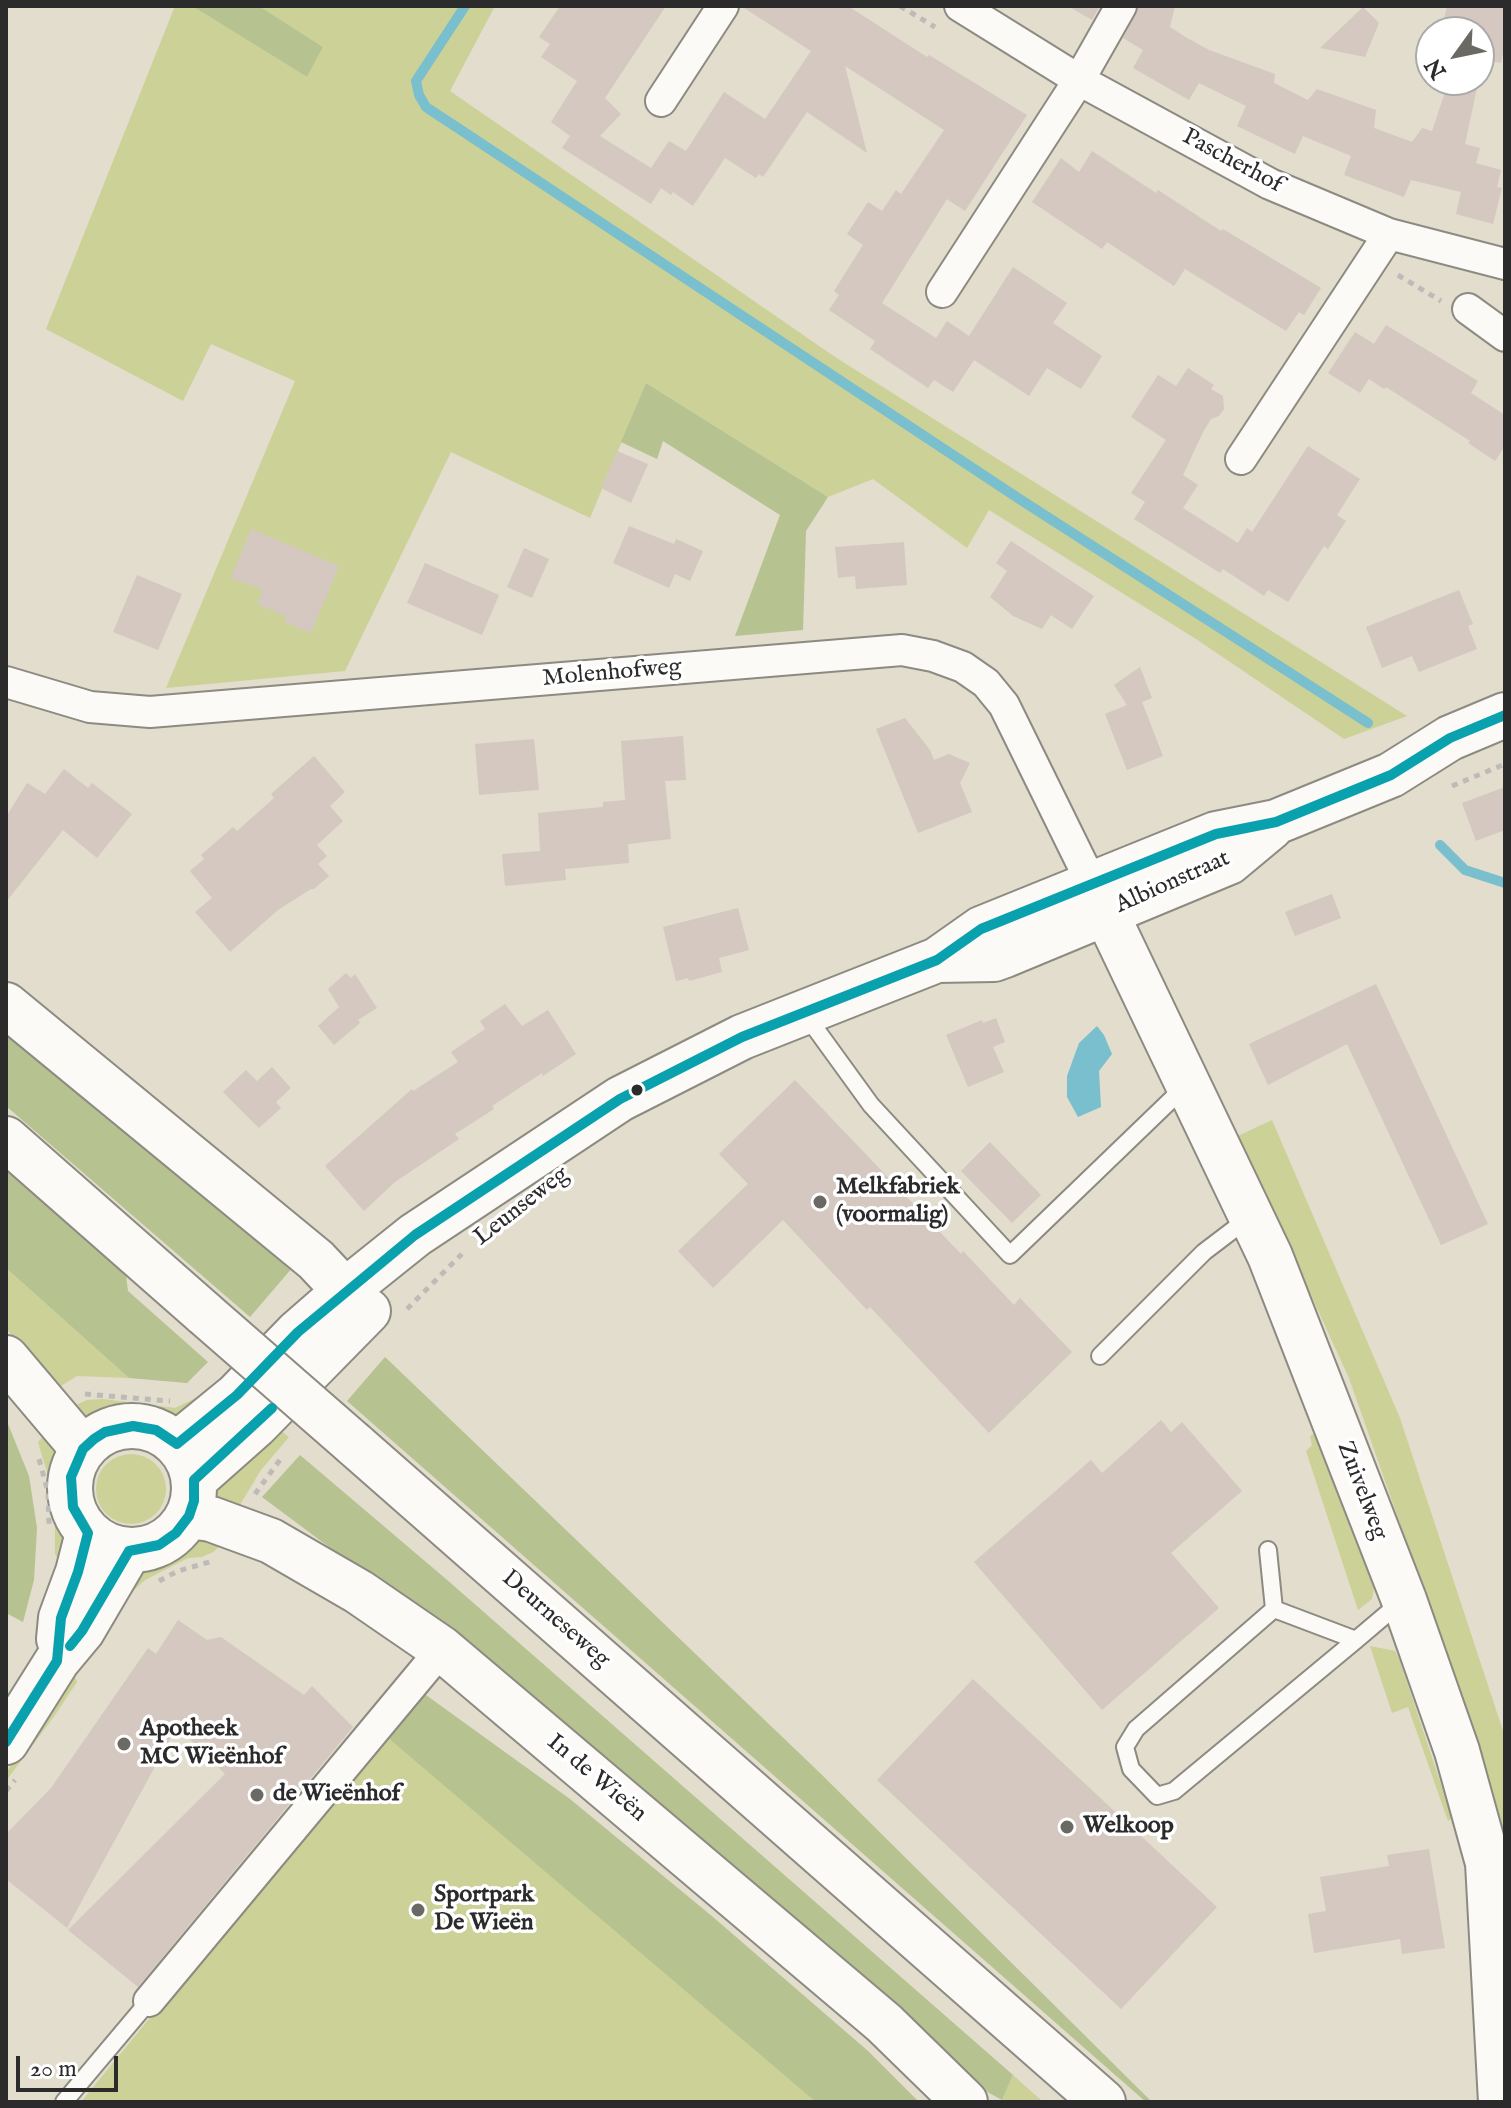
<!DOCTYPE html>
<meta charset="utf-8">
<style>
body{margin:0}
#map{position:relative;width:1511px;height:2108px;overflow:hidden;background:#e2ddcc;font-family:"IM FELL English",serif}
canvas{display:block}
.frame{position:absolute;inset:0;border:8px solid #2b2b2b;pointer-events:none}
.north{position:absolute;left:1415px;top:16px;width:80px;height:80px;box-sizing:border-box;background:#fff;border:2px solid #aaa;border-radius:50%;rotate:237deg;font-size:22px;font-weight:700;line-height:32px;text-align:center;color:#2b2b2b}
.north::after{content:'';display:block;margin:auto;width:28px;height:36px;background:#6b6963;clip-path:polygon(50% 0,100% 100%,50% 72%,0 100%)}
.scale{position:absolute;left:16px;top:2056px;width:102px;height:36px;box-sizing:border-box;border:4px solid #2b2b2b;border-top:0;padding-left:10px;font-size:24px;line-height:28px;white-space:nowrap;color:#2b2b2b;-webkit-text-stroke:6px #fff;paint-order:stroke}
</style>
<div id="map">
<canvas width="1511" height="2108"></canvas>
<div class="frame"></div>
<div class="north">N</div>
<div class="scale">20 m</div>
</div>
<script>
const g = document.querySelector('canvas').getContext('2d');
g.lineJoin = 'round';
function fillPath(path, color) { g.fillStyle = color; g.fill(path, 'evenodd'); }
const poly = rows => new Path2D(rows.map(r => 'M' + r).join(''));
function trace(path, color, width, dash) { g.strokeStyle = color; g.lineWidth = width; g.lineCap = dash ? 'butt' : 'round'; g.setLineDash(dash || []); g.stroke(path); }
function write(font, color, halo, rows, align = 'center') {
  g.font = font + ' "IM FELL English",serif'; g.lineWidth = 7; g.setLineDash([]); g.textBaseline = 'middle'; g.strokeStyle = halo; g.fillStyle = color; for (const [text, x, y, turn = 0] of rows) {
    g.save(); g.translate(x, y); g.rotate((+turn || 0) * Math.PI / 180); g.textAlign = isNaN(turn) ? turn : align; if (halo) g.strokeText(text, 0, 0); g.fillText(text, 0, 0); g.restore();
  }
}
fillPath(poly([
 [175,6,192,6,307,77,323,47,259,6,495,6,450,91,835,357,1407,716,1344,739,1196,639,989,510,967,548,873,479,828,497,646,383,590,518,451,452,345,671,166,688,295,381,211,344,183,401,46,329],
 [1272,1120,1400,1418,1505,1737,1505,1863,1488,1775,1349,1378,1238,1136],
 [6,1268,129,1378,77,1376,51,1392,6,1327],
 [221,1377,232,1386,180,1415,153,1417,121,1411,98,1418,83,1427,67,1409,87,1400,103,1399,175,1408,204,1394],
 [275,1426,289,1437,261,1470,235,1513,213,1502,214,1493,223,1476],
 [49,1430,58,1466,55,1496,66,1528,71,1554,63,1569,55,1554,55,1513,52,1489,38,1442],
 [1316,1433,1374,1588,1372,1599,1358,1610,1306,1451,1312,1445,1310,1436],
 '96 1489a35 35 0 1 1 70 0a35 35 0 1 1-70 0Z',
 [220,1539,220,1546,213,1552,202,1557,188,1558,145,1580,133,1591,120,1593,135,1571,195,1542],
 [1370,1646,1395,1651,1400,1661,1452,1818,1448,1821,1408,1707,1392,1713],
 [75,1676,77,1682,55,1715,6,1781,6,1773,67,1682],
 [383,1733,829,2102,81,2102],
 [1013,2075,1043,2102,1004,2102,1002,2100]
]), '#cbd197');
fillPath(poly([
 [192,6,259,6,323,47,307,77],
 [646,383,828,497,806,531,803,630,735,636,780,515,663,441,657,459,621,442],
 [6,1031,293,1267,250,1317,6,1106],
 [6,1170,126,1275,128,1291,208,1362,187,1383,129,1378,6,1268],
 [385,1357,819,1772,1152,2102,1146,2102,347,1401],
 [6,1419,29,1476,37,1528,34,1580,23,1622,6,1613,6,1512,8,1496,6,1492],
 [300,1455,446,1579,1013,2075,1002,2100,973,2084,429,1627,325,1544,262,1497],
 [419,1690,570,1799,713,1917,868,2051,919,2102,816,2102,386,1736]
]), '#b6c290');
fillPath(poly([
 [1097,1026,1104,1035,1112,1054,1099,1071,1101,1107,1078,1117,1067,1097,1067,1076,1079,1043]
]), '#7abfcd');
trace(poly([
 [465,6,416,81,419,95,426,107,1021,500,1368,723],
 [1440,845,1465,870,1505,883]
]), '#7abfcd', 10);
fillPath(poly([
 [560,6,666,6,605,98,621,114,600,136,651,168,669,141,686,151,724,92,765,119,811,51,741,6,848,6,927,57,929,55,1027,115,965,211,947,199,882,303,936,338,947,321,969,336,1013,267,1067,303,1053,323,1102,356,1081,389,1047,368,1029,396,974,360,953,392,934,380,928,388,870,349,875,341,829,310,839,295,834,291,863,245,847,234,868,202,882,211,896,190,901,194,944,130,845,66,867,153,807,112,763,177,759,174,756,178,725,158,693,206,673,192,671,195,661,188,651,204,562,148,570,136,551,122,577,81,541,57,550,44,539,37],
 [1068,6,1100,6,1092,20],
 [1139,6,1175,6,1170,27,1187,38,1209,50,1275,74,1274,83,1308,100,1317,89,1376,110,1374,128,1412,142,1422,128,1432,131,1449,80,1479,80,1479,32,1441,32,1447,6,1505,6,1505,43,1501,63,1483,60,1465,144,1480,148,1476,163,1501,170,1497,187,1502,188,1493,224,1456,214,1461,192,1411,180,1404,197,1344,175,1351,156,1303,136,1295,154,1237,126,1246,106,1199,83,1189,100,1133,68,1143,50,1123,38],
 [1363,7,1379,23,1365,57,1320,48],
 [1092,151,1156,193,1158,190,1221,231,1223,229,1321,288,1304,315,1299,312,1286,331,1185,269,1174,286,1107,242,1102,249,1032,202,1061,158,1079,172],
 [1386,325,1478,381,1471,393,1505,415,1505,446,1495,461,1468,443,1470,441,1386,387,1384,389,1369,379,1360,393,1328,373,1355,332,1374,344],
 [1188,368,1214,385,1211,389,1223,396,1224,409,1219,416,1211,419,1203,432,1183,475,1198,485,1183,508,1238,543,1247,528,1252,532,1308,446,1360,479,1337,515,1346,521,1328,549,1324,546,1288,602,1268,590,1264,596,1223,569,1220,573,1134,519,1145,502,1131,493,1166,440,1131,417,1158,375,1176,386],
 [617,451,648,464,631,503,601,488],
 [629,526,674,544,676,539,703,551,690,581,675,574,669,588,613,563],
 [251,529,339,566,311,633,284,622,286,616,257,604,263,590,231,578],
 [1011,541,1094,596,1072,629,1051,615,1042,629,1013,616,990,597,1007,571,996,563],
 [904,542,907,585,856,589,855,576,838,578,835,547],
 [524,548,549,559,532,598,507,587],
 [425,563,499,595,482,635,407,603],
 [137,575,182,594,158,650,113,632],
 [1459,590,1473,624,1468,626,1477,649,1419,672,1412,656,1382,668,1366,627],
 [1140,667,1152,698,1142,702,1163,756,1127,770,1105,714,1127,705,1114,685],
 [905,718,930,750,934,760,949,754,970,763,960,783,972,812,918,833,876,729],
 [683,736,686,780,665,781,671,839,628,844,629,863,565,869,566,880,505,886,502,854,540,851,538,813,603,807,603,802,625,800,621,741],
 [534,739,539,790,479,795,475,744],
 [314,756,345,792,330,806,343,821,317,845,327,856,318,864,329,876,314,889,311,889,278,910,230,952,195,912,212,898,190,871,204,859,201,855,233,827,237,831,274,798,271,794],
 [64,769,88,788,92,783,132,814,97,858,63,830,6,902,6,817,27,783,45,794],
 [1505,787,1505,830,1476,841,1462,803],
 [1332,894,1341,918,1295,936,1285,912],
 [738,908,749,950,719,958,722,972,689,981,688,978,676,981,663,927],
 [346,973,351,978,355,974,377,1008,358,1020,360,1023,334,1045,318,1026,339,1007,328,989],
 [1376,984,1488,1224,1441,1245,1347,1044,1268,1085,1249,1044],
 [505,1004,522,1026,548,1010,576,1054,543,1076,542,1073,492,1106,494,1109,455,1134,459,1139,395,1182,364,1211,325,1166,412,1089,413,1091,458,1062,451,1052,485,1029,480,1021],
 [996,1018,1005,1042,993,1047,1004,1072,968,1087,946,1035,982,1020,983,1023],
 [272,1067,291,1088,276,1102,281,1108,259,1128,223,1092,246,1070,257,1081],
 [795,1080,961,1254,963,1251,1014,1305,1020,1298,1072,1352,989,1433,870,1307,867,1310,783,1220,713,1288,678,1251,748,1184,719,1154],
 [990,1142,1041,1195,1012,1223,961,1171],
 [1161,1420,1171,1432,1182,1422,1242,1491,1171,1553,1219,1608,1102,1710,974,1562,1091,1460,1102,1473],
 [178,1620,207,1640,221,1637,304,1695,312,1686,353,1727,138,1987,68,1930,225,1774,177,1726,67,1928,6,1879,6,1834,51,1788,148,1648,156,1654],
 [973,1679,1217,1907,1121,2009,877,1780],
 [1429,1849,1445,1948,1402,1954,1400,1939,1314,1953,1308,1914,1326,1911,1320,1877,1389,1866,1387,1855]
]), '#d4c8c0');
const lane = poly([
 [805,1014,871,1105,1010,1255,1174,1097,1190,1093],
 [1100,1356,1204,1252,1250,1217],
 [1268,1550,1274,1609],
 [1356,1640,1274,1609,1136,1729,1125,1747,1131,1769,1157,1796,1174,1791,1356,1640,1402,1601],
 [64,2102,149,2001]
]);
const street = poly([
 [960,6,1079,80,1270,184,1389,234,1505,264],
 [661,101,723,6],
 [942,292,1079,80,1121,6],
 [1468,309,1505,336],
 [1241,459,1389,234],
 [6,682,90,707,150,712,902,650,933,656,963,667,986,683,1004,705,1092,884],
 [149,2001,442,1649]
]);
const secondary = poly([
 [1092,884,1270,1256,1404,1600,1457,1751,1488,1863,1501,2102],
 [937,960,994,959,1005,955,1229,862,1271,827],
 '70 1488a62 62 0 1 1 124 0a62 62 0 1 1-124 0Z',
 [177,1444,237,1395,298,1332,345,1291,415,1235,620,1099,742,1037,937,960,981,929,1216,834,1276,822,1391,775,1450,738,1505,715],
 [194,1480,256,1425,368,1311],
 [189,1516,211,1519,271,1541,359,1592,442,1649,884,2023,965,2102],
 [59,1639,61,1618,78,1572,88,1533],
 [6,1742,57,1661,82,1631,129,1551]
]);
const primary = poly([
 [6,1005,316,1260,345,1291,346,1314,339,1339],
 [6,1139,205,1314],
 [6,1358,83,1449],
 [354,1444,1103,2102]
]);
trace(lane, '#8c8a81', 20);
trace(street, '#8c8a81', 34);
trace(secondary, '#8c8a81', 48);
trace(primary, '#8c8a81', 48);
trace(poly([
 [900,6,935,27],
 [1398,275,1441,301],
 [1452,786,1505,764],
 [407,1309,462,1254],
 [85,1394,170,1401],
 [39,1459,48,1492,49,1524],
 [255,1494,282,1457],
 [159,1581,178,1571,213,1561],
 [6,1791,15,1780]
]), '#bcbbb8', 5, [6, 6]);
trace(lane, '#fbfaf7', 16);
trace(street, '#fbfaf7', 30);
trace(secondary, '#fbfaf7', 44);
trace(primary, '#fbfaf7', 44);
const primaryBridge = poly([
 [205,1314,354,1444]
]);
trace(primaryBridge, '#8c8a81', 48, []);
trace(primaryBridge, '#fbfaf7', 44);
trace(poly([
 [70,1646,82,1631,129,1551,159,1545,176,1533,189,1516,194,1501,194,1480,272,1408],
 [6,1742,57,1661,61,1618,78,1572,88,1533,73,1507,71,1477,83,1449,94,1439,105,1432,133,1426,156,1430,177,1444,237,1395,298,1332,415,1235,620,1099,742,1037,937,960,981,929,1216,834,1276,822,1391,775,1450,738,1505,715]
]), '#09a1ad', 10);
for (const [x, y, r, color] of [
 [637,1090,7,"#2b2b2b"],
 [820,1202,8,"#6b6963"],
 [124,1744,8,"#6b6963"],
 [257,1795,8,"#6b6963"],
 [1067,1827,8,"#6b6963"],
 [418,1910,8,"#6b6963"]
]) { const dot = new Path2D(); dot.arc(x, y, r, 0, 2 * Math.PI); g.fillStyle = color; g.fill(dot); trace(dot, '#fff', 3); }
write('24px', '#2b2b2b', '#fff', [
 ["Pascherhof",1232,162,28],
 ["Molenhofweg",612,674,-5],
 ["Albionstraat",1173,883,-24],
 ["Leunseweg",522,1207,-38],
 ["Zuivelweg",1361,1491,69],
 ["Deurneseweg",555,1620,41],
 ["In de Wieën",596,1779,40]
]);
write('bold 24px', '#2b2b2b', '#fff', [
 ["Melkfabriek",836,1188],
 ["(voormalig)",836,1216],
 ["Apotheek",140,1730],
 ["MC Wieënhof",140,1758],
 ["de Wieënhof",273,1795],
 ["Welkoop",1083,1827],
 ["Sportpark",434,1896],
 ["De Wieën",434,1924]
], 'left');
</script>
